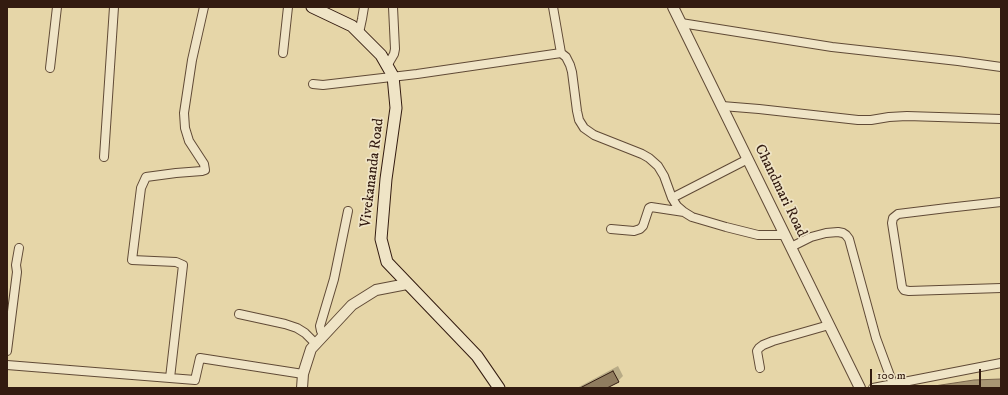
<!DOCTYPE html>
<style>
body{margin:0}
#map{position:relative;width:1008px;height:395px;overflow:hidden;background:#e6d6a8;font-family:"IM FELL DW Pica",serif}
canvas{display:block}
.frame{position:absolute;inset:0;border:8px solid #331b10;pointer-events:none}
.scale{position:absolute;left:870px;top:369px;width:111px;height:18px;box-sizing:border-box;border:2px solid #331b10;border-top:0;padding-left:5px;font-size:12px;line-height:14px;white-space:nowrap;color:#331b10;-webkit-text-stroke:3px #efe4c6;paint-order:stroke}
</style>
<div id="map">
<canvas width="1008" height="395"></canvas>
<div class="frame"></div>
<div class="scale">100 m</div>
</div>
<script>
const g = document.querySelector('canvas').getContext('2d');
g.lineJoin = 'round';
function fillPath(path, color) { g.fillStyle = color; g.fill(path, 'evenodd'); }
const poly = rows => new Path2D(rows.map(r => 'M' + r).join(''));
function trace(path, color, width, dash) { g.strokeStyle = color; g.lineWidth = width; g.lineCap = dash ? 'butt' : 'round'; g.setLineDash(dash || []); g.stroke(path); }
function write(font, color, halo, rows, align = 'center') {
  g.font = font + ' "IM FELL DW Pica",serif'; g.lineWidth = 3.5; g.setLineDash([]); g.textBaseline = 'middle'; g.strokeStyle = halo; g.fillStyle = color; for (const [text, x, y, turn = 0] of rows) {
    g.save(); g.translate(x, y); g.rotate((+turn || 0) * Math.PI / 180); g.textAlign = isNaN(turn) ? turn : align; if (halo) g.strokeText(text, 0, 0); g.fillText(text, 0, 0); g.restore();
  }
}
const water = poly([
 [1001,379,1001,388,921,388,974,380,1001,379]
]);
fillPath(water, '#a99674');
trace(water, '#7a654c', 1);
fillPath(poly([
 [618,366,623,376,618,381,605,388,577,388]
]), '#0003');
const building = poly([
 [613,371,619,382,607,388,580,388,613,371]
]);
fillPath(building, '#907c5f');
trace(building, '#331b10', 1);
const minor = poly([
 [553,7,561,53],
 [681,23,832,47,958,61,1001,67],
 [359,33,362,19,364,7],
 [283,53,288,7],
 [387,66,394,54,395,49,393,7],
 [50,68,57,7],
 [313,84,323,85,417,74,561,53,566,57,570,65,572,72,577,111,579,120,584,128,594,135,642,154,649,158,658,166,664,176,672,198,677,206,684,212,692,217,726,227,758,235,785,235],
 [722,106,759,109,858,120,871,120,889,117,907,116,1001,119],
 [104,157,114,7],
 [672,198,748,159],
 [1001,202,947,208,898,214,893,218,892,223,902,287,904,290,909,291,1001,288],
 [611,229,634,231,640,229,643,226,649,208,651,207,684,212],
 [791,247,811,237,826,233,838,232,843,233,846,235,849,239,876,338,893,384],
 [239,314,285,324,297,328,305,333,316,344],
 [324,335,321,331,320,326,334,279,348,211],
 [7,351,17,272,16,265,19,248],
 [7,365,195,380,200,358,303,374],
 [760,368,757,351,759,348,763,345,773,341,829,325],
 [170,378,183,265,176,262,132,260,141,188,146,177,176,173,202,171,205,170,204,164,189,141,185,128,184,113,192,60,204,7],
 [873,388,1001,363]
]);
const tertiary = poly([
 [673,7,860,388],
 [302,388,303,374,311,349,352,305,376,290,407,284]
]);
const secondary = poly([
 [312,7,352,26,381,55,393,76,396,108,386,179,381,239,387,262,477,356,499,388]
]);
trace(minor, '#604a36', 10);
trace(tertiary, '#604a36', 12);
trace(secondary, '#331b10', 13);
trace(minor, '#efe4c6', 8);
trace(tertiary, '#efe4c6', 10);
trace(secondary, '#efe4c6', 11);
write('15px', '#331b10', '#efe4c6', [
 ["Vivekananda Road",373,173,-83],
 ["Chandmari Road",780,191,64]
]);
</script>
